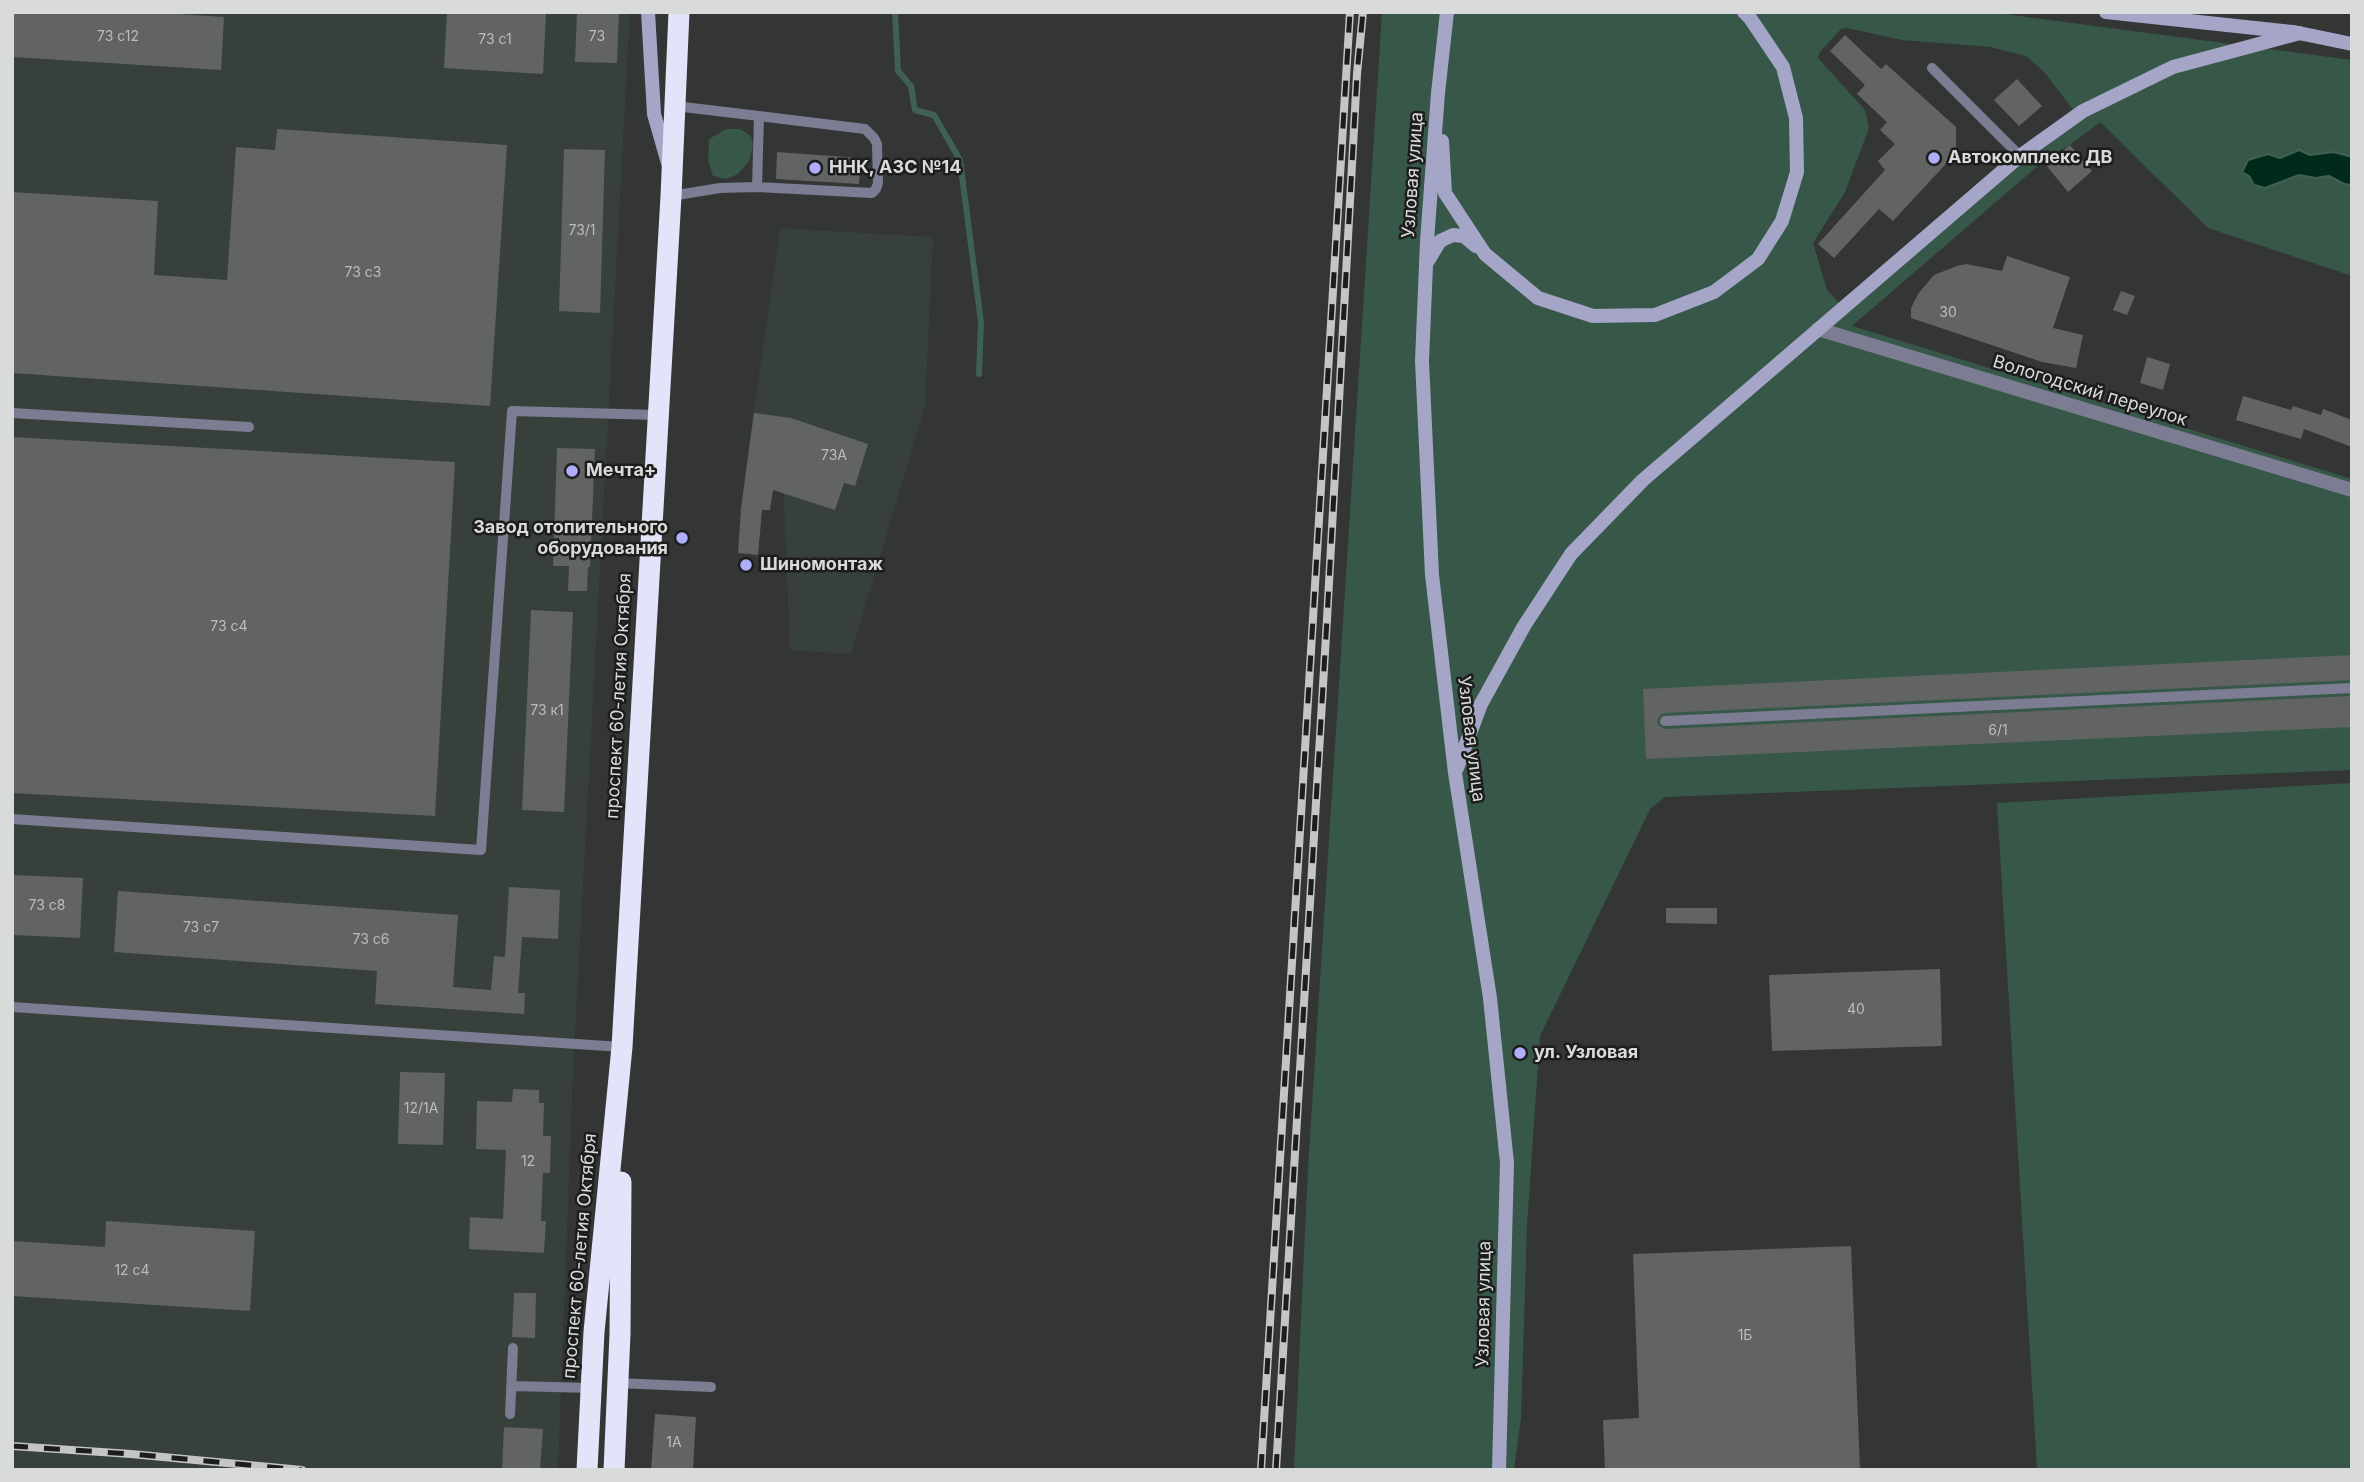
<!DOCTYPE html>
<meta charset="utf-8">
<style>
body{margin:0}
#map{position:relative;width:2364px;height:1482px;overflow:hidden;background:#333634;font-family:Inter,sans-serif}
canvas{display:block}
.frame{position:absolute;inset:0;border:14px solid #d9dbda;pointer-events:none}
</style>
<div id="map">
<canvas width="2364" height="1482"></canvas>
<div class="frame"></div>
</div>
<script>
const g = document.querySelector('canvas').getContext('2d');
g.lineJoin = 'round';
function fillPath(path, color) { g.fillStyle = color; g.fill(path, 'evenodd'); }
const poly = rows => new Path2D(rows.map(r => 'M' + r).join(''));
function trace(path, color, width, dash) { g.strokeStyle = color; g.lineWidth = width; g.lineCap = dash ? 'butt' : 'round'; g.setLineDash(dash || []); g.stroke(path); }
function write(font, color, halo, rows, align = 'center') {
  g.font = font + ' Inter,sans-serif'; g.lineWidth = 5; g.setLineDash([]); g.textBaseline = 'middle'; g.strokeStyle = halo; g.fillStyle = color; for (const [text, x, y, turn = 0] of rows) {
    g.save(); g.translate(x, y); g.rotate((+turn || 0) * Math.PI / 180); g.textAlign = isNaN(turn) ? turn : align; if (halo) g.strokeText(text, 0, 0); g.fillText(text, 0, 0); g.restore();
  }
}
fillPath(poly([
 [12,12,630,12,573,1071,558,1470,12,1470],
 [780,228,933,237,925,406,851,654,790,650,782,455,748,451]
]), '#37403b');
fillPath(poly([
 [1382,12,1989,12,2352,60,2352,157,2334,152,2310,155,2299,150,2280,158,2267,154,2249,175,2265,188,2299,175,2315,178,2329,176,2344,184,2352,185,2352,276,2208,228,2100,122,2070,145,2047,158,1852,326,2352,479,2352,770,1665,797,1650,809,1540,1036,1527,1225,1521,1418,1514,1470,1294,1470,1308,1168],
 [1847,28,1902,40,1990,47,2026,56,2045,73,2077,115,1843,307,1827,290,1813,243,1845,192,1869,128,1865,110,1818,58,1820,52,1841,29],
 [726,129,740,129,751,136,753,145,749,161,738,174,726,179,713,176,708,160,709,139],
 [2352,783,2352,1470,2037,1470,1997,803]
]), '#375848');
const water = poly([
 [2299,150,2310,155,2334,152,2352,157,2352,185,2344,184,2329,176,2315,178,2299,175,2265,188,2254,185,2249,176,2242,172,2248,160,2268,154,2280,158,2299,150]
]);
fillPath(water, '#002b1a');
trace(water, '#416054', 2);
trace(poly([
 [895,12,898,71,911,86,915,110,934,115,960,160,981,322,979,374]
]), '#416054', 6);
fillPath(poly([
 [12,12,147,12,224,17,221,70,12,57],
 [447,12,546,12,543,74,444,68],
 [577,12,619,12,617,63,575,62],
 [1845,35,1881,69,1886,64,1956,127,1956,153,1893,221,1879,209,1834,258,1818,244,1885,170,1878,161,1895,144,1880,130,1887,122,1857,94,1865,85,1830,51],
 [2017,79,2042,106,2019,126,1994,100],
 [277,129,507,145,490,406,12,373,12,192,158,201,154,275,227,280,236,147,275,150],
 [2070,145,2092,171,2068,192,2046,165],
 [564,149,605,150,600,313,559,311],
 [777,152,861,158,859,184,776,179],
 [2007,256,2070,277,2053,328,2083,335,2076,368,2042,362,1911,318,1911,308,1918,294,1934,275,1957,266,1966,264,2002,271],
 [2121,291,2135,296,2127,315,2113,310],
 [2147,357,2170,364,2163,390,2140,383],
 [2243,396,2291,410,2293,406,2321,415,2323,409,2352,420,2352,447,2304,429,2301,439,2236,420],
 [754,413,791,418,868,444,855,486,844,483,835,510,773,490,770,510,762,510,758,555,738,553,741,508],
 [12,437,455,462,435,816,12,793],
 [557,448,595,449,590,567,588,567,587,591,568,591,569,566,553,566],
 [531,610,573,612,564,812,522,810],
 [2352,655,2352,680,1665,713,1660,715,1657,721,1659,726,1665,729,2352,696,2352,727,1646,759,1643,689],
 [12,875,83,878,80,938,12,935],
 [509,887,560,890,558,939,522,937,518,993,525,993,524,1014,375,1004,377,971,114,952,118,891,458,915,453,987,491,990,494,956,505,957],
 [1666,908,1717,908,1717,924,1666,923],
 [1940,969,1942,1046,1772,1051,1769,975],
 [400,1072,445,1073,443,1145,398,1144],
 [513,1089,539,1090,539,1103,544,1103,543,1136,551,1136,550,1173,543,1173,541,1221,546,1221,544,1253,469,1249,470,1217,503,1219,506,1150,476,1149,477,1101,512,1102],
 [106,1221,255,1231,250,1311,12,1296,12,1241,105,1247],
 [1851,1246,1860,1470,1605,1470,1603,1420,1639,1418,1633,1254],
 [514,1293,536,1293,535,1338,512,1337],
 [655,1414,696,1417,693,1470,651,1470],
 [504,1427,543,1429,540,1470,502,1470]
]), '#616462');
trace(poly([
 [618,614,629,615]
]), '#6d706e', 3.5, [3.5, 5]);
trace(poly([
 [1932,68,2020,156],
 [757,187,872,193,876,189,878,183,877,144,874,138,865,129,759,116],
 [671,196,720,188,757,187,759,116,675,106],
 [12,413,249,427],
 [1665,721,2352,688],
 [12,819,481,850,512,411,658,415],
 [12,1007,622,1047],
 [618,1383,711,1387],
 [512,1386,592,1388],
 [510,1414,513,1348]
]), '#7c7d92', 10);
trace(poly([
 [1818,329,2352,490]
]), '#7c7d92', 14);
trace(poly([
 [648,12,654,114,668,163],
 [1447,12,1438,93,1427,241,1422,361,1432,575,1455,773,1490,998,1507,1163,1499,1470],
 [2106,12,2292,32],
 [2294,32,2352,44],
 [1442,141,1445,193,1485,254,1538,298,1593,316,1655,315,1714,292,1758,259,1782,221,1797,172,1796,118,1783,67,1750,18,1744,12],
 [1428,261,1440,241,1453,235,1464,236,1476,246],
 [1457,768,1481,704,1524,626,1571,554,1643,480,2020,156,2083,111,2173,67,2300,33]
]), '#a4a5c7', 14);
trace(poly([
 [587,1470,594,1332,622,1047,671,196,679,12],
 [614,1470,620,1334,621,1182]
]), '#e3e4f9', 21);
const rail = poly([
 [12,1446,131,1454,302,1470],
 [1261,1470,1350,12],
 [1276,1470,1327,619,1357,74,1363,12]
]);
trace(rail, '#c4c6c5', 8);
trace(rail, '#1c1d1c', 5, [16]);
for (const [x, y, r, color] of [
 [1934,158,7,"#aeaefb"],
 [815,168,7,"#aeaefb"],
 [572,471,7,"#aeaefb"],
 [682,538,7,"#aeaefb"],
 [746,565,7,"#aeaefb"],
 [1520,1053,7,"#aeaefb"]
]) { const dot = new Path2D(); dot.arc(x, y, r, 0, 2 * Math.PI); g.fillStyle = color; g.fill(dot); trace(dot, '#1c1d1c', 2.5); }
write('14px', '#bbbdbc', null, [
 ["73 с12",118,37],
 ["73",597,37],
 ["73 с1",495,40],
 ["73/1",582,231],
 ["73 с3",363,273],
 ["30",1948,313],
 ["73А",834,456],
 ["73 с4",229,627],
 ["73 к1",547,711],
 ["6/1",1998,731],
 ["73 с8",47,906],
 ["73 с7",201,928],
 ["73 с6",371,940],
 ["40",1856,1010],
 ["12/1А",421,1109],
 ["12",528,1162],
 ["12 с4",132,1271],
 ["1Б",1745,1336],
 ["1А",674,1443]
]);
write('bold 18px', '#d9dbda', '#1c1d1c', [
 ["Автокомплекс ДВ",1948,158],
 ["ННК, АЗС №14",829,168],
 ["Мечта+",586,471],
 ["Завод отопительного",668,528,"right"],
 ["оборудования",668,549,"right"],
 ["Шиномонтаж",760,565],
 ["ул. Узловая",1534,1053]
], 'left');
write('18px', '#d9dbda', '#1c1d1c', [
 ["Узловая улица",1413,175,-86],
 ["Вологодский переулок",2090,391,17],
 ["проспект 60-летия Октября",619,696,-87],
 ["Узловая улица",1471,739,83],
 ["проспект 60-летия Октября",580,1256,-85],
 ["Узловая улица",1484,1304,-89]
]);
</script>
